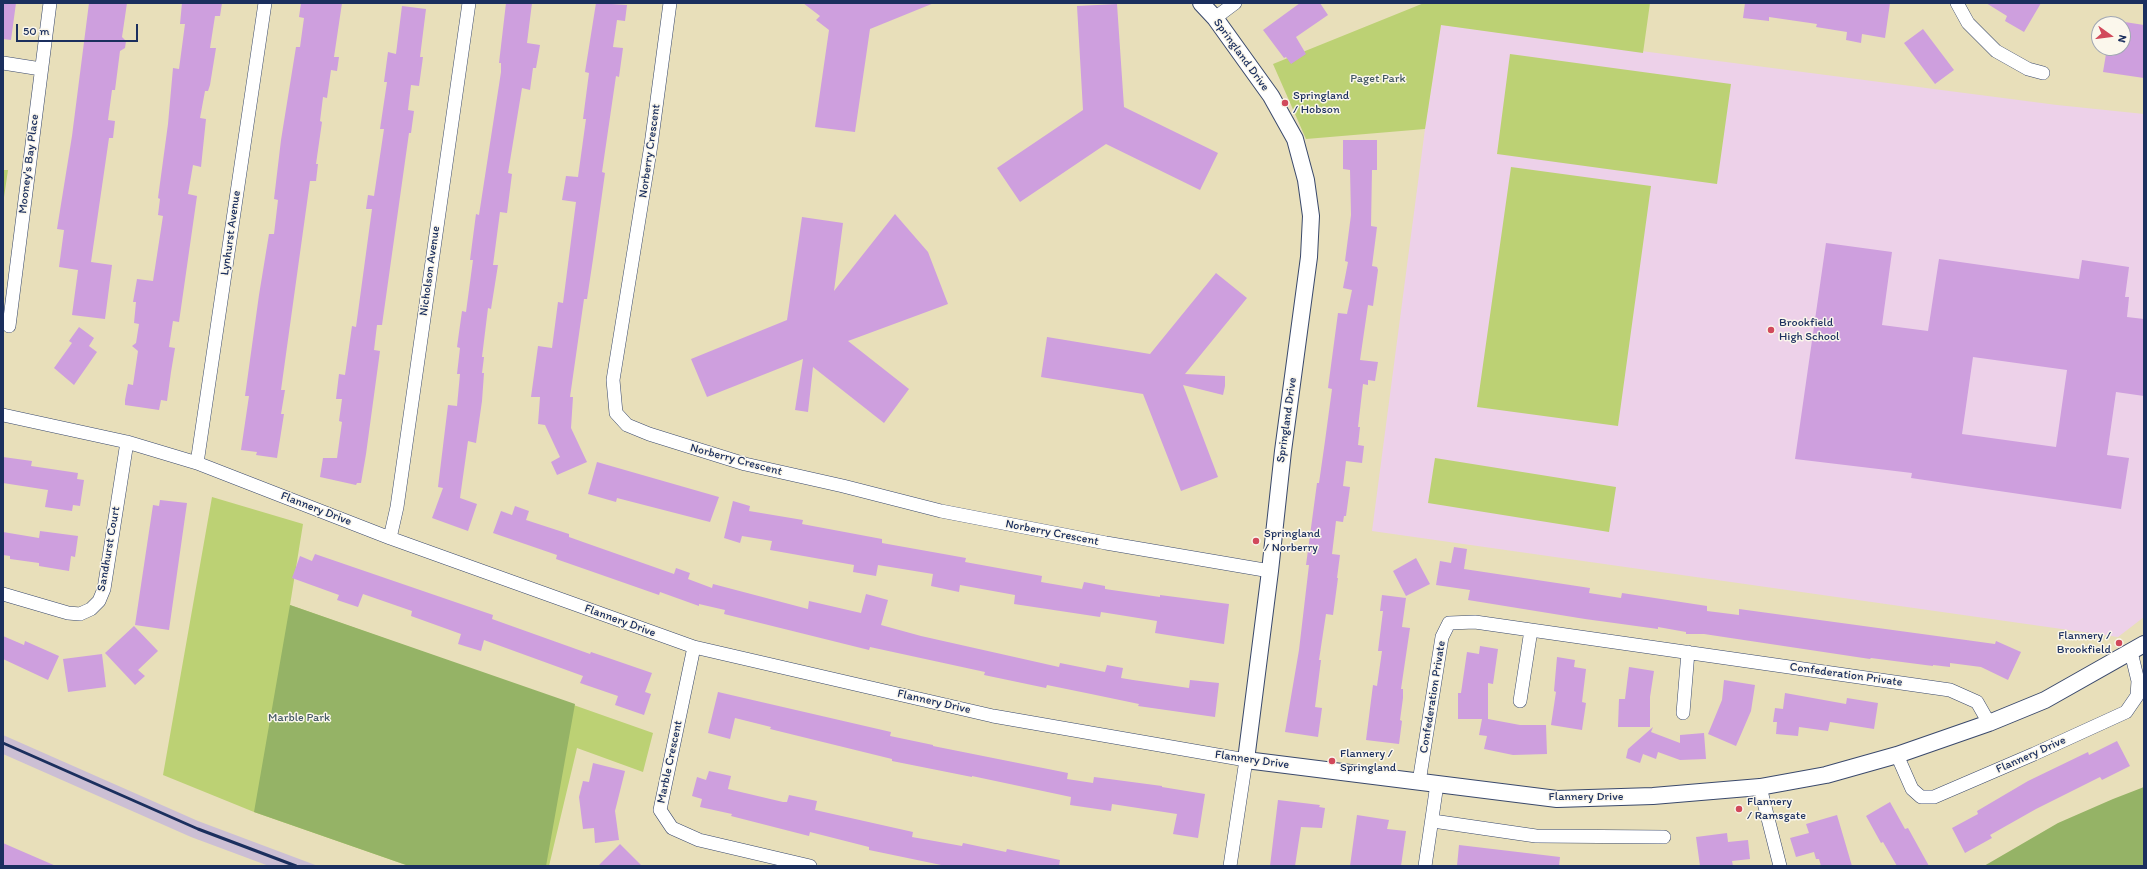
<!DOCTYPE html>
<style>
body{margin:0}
#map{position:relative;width:2147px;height:869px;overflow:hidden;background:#e8dfba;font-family:Itim,sans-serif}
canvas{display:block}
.frame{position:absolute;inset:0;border:4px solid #1b2f5e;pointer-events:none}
.north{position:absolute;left:2091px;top:16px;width:40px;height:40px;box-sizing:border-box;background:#fbf7ec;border:1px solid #a1a7b3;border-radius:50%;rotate:104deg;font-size:11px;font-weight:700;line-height:16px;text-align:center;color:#1b2f5e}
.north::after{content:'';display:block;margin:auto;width:14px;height:18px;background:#d1495b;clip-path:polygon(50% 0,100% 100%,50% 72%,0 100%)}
.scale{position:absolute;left:16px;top:24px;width:122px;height:18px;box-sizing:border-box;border:2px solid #1b2f5e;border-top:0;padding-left:5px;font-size:12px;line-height:14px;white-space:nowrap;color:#1b2f5e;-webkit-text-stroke:3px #fbf7ec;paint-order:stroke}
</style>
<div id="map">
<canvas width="2147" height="869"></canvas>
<div class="frame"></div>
<div class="north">N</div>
<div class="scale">50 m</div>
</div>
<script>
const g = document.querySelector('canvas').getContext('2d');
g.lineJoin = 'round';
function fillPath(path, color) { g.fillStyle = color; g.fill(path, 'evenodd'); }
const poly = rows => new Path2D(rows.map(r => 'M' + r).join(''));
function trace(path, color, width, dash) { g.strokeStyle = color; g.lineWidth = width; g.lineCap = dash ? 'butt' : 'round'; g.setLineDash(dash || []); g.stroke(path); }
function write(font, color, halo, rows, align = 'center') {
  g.font = font + ' Itim,sans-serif'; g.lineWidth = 3; g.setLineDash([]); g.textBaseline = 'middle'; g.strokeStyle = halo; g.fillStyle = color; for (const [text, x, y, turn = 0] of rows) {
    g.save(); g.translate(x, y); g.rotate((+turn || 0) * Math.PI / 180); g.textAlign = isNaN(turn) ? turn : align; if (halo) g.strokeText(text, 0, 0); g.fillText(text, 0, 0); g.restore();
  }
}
fillPath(poly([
 [1441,25,2057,105,2144,114,2144,617,2118,637,1372,531,1425,129]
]), '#edd1e9');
fillPath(poly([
 [3,735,198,821,318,866,269,866,191,837,3,754]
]), '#ccbfd4');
fillPath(poly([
 [1424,3,1650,3,1643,53,1441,25,1425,129,1306,139,1273,64],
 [1510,54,1731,84,1717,184,1497,154],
 [1511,167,1651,186,1618,426,1477,407],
 [3,170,8,170,3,204],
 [1435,458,1616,487,1609,532,1428,503],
 [212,497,303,524,290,605,653,733,643,772,577,748,549,866,409,866,254,812,163,775]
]), '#bcd174');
fillPath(poly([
 [290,605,575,704,546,866,409,866,254,812],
 [2144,787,2144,866,1984,866,2058,823,2113,799]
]), '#95b366');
fillPath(poly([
 [3,3,16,3,11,40,3,39],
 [89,3,127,3,122,37,126,41,125,48,120,51,115,90,112,90,108,120,115,121,113,138,109,138,91,262,112,265,105,319,72,315,78,270,59,267,64,230,57,229,72,136],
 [182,3,222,3,220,16,215,16,210,48,216,48,210,85,208,91,205,91,200,118,206,119,201,167,193,165,188,194,197,196,179,322,173,321,169,347,175,348,171,372,167,401,161,400,159,410,125,405,125,400,128,384,133,385,138,351,132,346,136,343,139,324,134,323,136,302,133,302,137,279,153,281,163,216,158,215,160,199,158,198,168,124,173,68,179,69,185,24,180,24],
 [301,3,342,3,334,57,339,57,337,71,331,70,327,98,323,97,320,121,322,122,316,164,318,164,316,181,310,181,281,390,285,390,281,414,284,414,277,458,256,455,257,452,241,450,249,396,245,396,259,295,269,234,274,234,278,200,274,199,281,140,296,47,300,47,304,18,299,17],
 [506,3,532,3,527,43,540,45,536,68,533,68,530,90,522,88,508,173,512,174,507,213,500,212,493,265,498,265,491,309,488,308,482,357,484,357,482,373,484,373,482,401,476,443,468,441,460,498,477,504,468,531,432,518,443,488,438,487,448,405,457,406,460,374,457,374,460,348,457,347,462,311,466,312,473,260,470,260,476,214,479,215,501,72,501,63,499,63],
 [596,3,627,5,625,21,617,20,613,47,623,48,619,77,616,76,602,172,605,173,593,259,587,299,584,299,570,397,573,397,571,428,587,462,557,475,551,462,560,457,545,425,538,424,540,397,531,397,538,346,552,348,558,302,563,303,576,202,562,200,566,176,578,177,586,119,583,119,589,73,585,72],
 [803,3,934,3,870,29,855,132,815,127,829,30,816,20,820,16],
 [1300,3,1320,3,1328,15,1296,37,1306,54,1291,64,1286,57,1284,58,1263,30],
 [1745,3,1890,3,1885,38,1862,34,1861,43,1846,40,1847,32,1816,27,1817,24,1769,17,1769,21,1743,18],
 [1986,3,2041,3,2024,32,2005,21,2007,16],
 [1117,4,1124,107,1218,153,1200,190,1106,144,1020,202,997,168,1083,110,1077,6],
 [402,6,426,9,420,57,423,57,419,86,411,85,408,110,414,111,411,133,409,133,382,325,377,325,374,350,380,351,366,454,361,483,357,483,356,485,320,477,323,458,337,458,342,422,339,421,342,399,336,399,339,374,345,375,352,326,356,327,372,209,366,209,368,195,374,196,384,129,380,129,387,82,384,82,388,52,396,54],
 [2112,20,2144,25,2144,78,2103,72,2107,48,2123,48,2123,24,2111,24],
 [1923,29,1954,70,1935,84,1904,43],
 [1343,140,1377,140,1377,170,1372,170,1371,226,1377,227,1372,266,1377,267,1378,270,1373,306,1368,305,1360,360,1378,362,1375,381,1368,380,1368,385,1363,384,1358,427,1360,427,1358,445,1364,446,1362,463,1346,461,1343,486,1350,487,1346,516,1344,516,1343,522,1336,521,1332,554,1340,555,1337,578,1338,578,1333,615,1326,614,1319,660,1321,660,1315,707,1322,708,1318,737,1285,732,1299,650,1309,565,1306,565,1317,483,1319,483,1325,441,1332,389,1328,388,1338,313,1347,314,1352,290,1343,288,1348,262,1345,261,1351,215,1350,170,1343,169],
 [895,214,928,252,948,304,848,341,909,389,884,423,813,367,808,412,795,410,803,359,707,397,691,359,787,320,802,217,843,223,834,291],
 [1826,243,1892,252,1882,325,1928,331,1939,259,2079,279,2082,260,2129,267,2125,297,2129,297,2127,317,2144,319,2144,396,2116,392,2107,455,2129,458,2121,509,1911,478,1912,473,1795,459],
 [1973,357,2067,370,2056,447,1962,434],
 [1216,273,1247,298,1185,374,1225,376,1225,386,1223,395,1183,385,1218,477,1181,491,1143,394,1041,377,1047,337,1150,354],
 [79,327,94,338,89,346,97,352,74,385,54,368,72,343,69,341],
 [3,457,32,461,31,466,78,473,77,479,84,480,80,506,73,505,72,511,45,507,48,490,3,483],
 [597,462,719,497,710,522,617,498,616,502,588,494],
 [160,500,187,503,169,630,135,625,153,505,159,506],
 [733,501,750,506,749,511,803,520,802,524,882,539,882,543,966,558,965,562,1042,576,1041,582,1082,589,1084,582,1105,586,1105,589,1160,597,1160,595,1229,604,1224,644,1155,633,1157,621,1101,612,1100,617,1014,604,1015,595,960,585,959,592,931,586,933,574,878,565,876,576,853,572,854,565,770,550,772,541,742,536,740,543,724,538],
 [515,506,529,511,526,520,569,534,569,537,583,542,674,574,676,568,690,573,688,579,712,588,713,584,808,609,809,601,861,613,866,594,888,600,881,625,921,636,1059,667,1060,663,1105,672,1107,665,1123,668,1121,678,1133,680,1189,688,1190,680,1219,683,1215,717,1138,706,1139,704,1091,694,1047,685,1046,688,984,675,985,672,870,647,869,650,724,614,725,610,699,604,699,606,660,592,659,595,556,559,557,555,493,533,501,511,512,515],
 [40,531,78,536,75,557,71,556,69,571,39,566,39,563,10,559,10,556,3,555,3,532,39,538],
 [1454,547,1467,549,1464,569,1590,588,1589,593,1621,598,1622,593,1707,606,1707,611,1739,615,1739,609,1966,640,1995,644,1996,641,2021,652,2008,680,1981,667,1950,663,1950,667,1933,665,1933,666,1871,658,1870,659,1704,634,1686,634,1686,632,1658,627,1658,629,1585,619,1468,600,1470,590,1436,585,1440,561,1451,563],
 [315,554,493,615,492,619,590,654,591,652,652,673,645,692,651,694,644,715,615,705,618,696,580,683,583,676,484,640,481,651,458,644,461,634,411,616,412,611,363,594,358,607,337,600,339,595,292,578,300,556,312,561],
 [1416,558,1430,584,1406,596,1393,571],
 [1382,595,1406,598,1402,627,1410,628,1401,689,1403,689,1403,698,1400,720,1402,721,1399,744,1366,740,1373,685,1377,686,1382,651,1378,651,1383,611,1380,611],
 [134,626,158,651,138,670,145,676,135,685,105,653],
 [3,636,24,645,25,641,59,656,48,680,3,659],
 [1480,646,1498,649,1493,684,1488,683,1488,719,1520,725,1546,725,1547,754,1513,755,1484,749,1487,736,1479,735,1482,719,1458,719,1458,693,1461,693,1467,652,1479,654],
 [102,654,106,687,68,692,63,659],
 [1557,657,1575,660,1574,667,1586,669,1582,702,1586,703,1582,730,1551,725,1556,692,1554,691],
 [1629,667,1654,671,1650,697,1650,727,1618,727,1619,699,1625,699],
 [1724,680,1755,685,1751,711,1736,746,1708,734,1722,700],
 [718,692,891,732,890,736,933,745,933,746,1068,773,1067,779,1093,783,1094,777,1162,786,1162,787,1205,794,1198,838,1173,834,1177,814,1112,804,1111,811,1070,805,1071,797,972,776,972,777,892,761,892,759,770,729,771,727,735,718,730,739,708,733],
 [1785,693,1846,704,1847,698,1878,703,1874,729,1830,722,1828,731,1799,727,1798,736,1776,734,1777,722,1773,722,1775,708,1783,709],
 [1653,727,1651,732,1680,743,1680,735,1704,733,1706,759,1680,760,1658,752,1656,759,1643,754,1640,763,1626,758,1628,749],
 [2117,741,2130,766,2102,780,2100,777,2036,809,1990,835,1992,838,1965,853,1952,828,1978,814,1977,811,2028,781,2088,752,2089,755],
 [593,763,625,771,615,811,619,840,595,843,594,828,583,829,579,797,583,781,589,782],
 [709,771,731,776,728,789,783,802,787,802,789,795,817,801,815,810,913,832,912,837,962,846,963,843,1006,852,1007,849,1060,860,1059,866,946,866,869,850,869,847,810,832,809,836,731,816,732,814,700,807,702,799,692,796,697,777,706,780],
 [1278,800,1320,805,1319,807,1325,808,1322,828,1301,827,1295,866,1270,866],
 [1890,802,1905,829,1908,828,1929,866,1897,866,1883,842,1881,843,1866,816],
 [1357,815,1389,820,1387,829,1406,831,1401,866,1350,866],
 [1837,815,1852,866,1821,866,1819,859,1816,859,1814,852,1796,857,1790,838,1809,833,1806,824],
 [1727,833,1728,842,1748,840,1750,859,1732,861,1733,866,1700,866,1696,837],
 [3,843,19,850,56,866,3,866],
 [620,844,642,866,598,866],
 [1459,845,1560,857,1559,866,1457,866]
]), '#ce9fde');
const minor = poly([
 [670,3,651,145,613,380,616,413,627,425,649,434,745,464,843,486,941,511,1106,543,1270,571],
 [1957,3,1968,23,1996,51,2028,69,2043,73],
 [1215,18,1235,3],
 [3,63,41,69],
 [9,326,50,3],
 [3,415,127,442,197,463,390,538,694,647,993,716,1246,760,1230,866],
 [197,463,265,3],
 [390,538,397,507,469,3],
 [3,594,68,613,80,614,91,609,99,601,104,589,127,442],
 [694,647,660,810,672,828,699,840,810,866],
 [1520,701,1531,630],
 [1683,713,1688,652],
 [1897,755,1912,789,1921,797,1934,797,2034,754,2126,712,2137,696,2138,681,2131,652],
 [1419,782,1442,637,1449,623,1475,622,1950,690,1977,702,1989,723],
 [1760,787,1780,866],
 [1433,821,1536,836,1664,837],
 [1425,866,1437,784]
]);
const tertiary = poly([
 [1201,3,1215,18,1271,96,1295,139,1306,180,1311,216,1309,257,1283,451,1270,571,1246,760,1557,799,1653,796,1760,787,1826,775,1897,755,1989,723,2045,700,2144,644]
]);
trace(minor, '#3a496c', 14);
trace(tertiary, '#3a496c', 18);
trace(minor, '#fff', 13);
trace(tertiary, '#fff', 16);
trace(poly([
 [3,743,198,829,296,866]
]), '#1b2f5e', 3);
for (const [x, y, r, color] of [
 [1285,103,4,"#d1495b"],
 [1771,330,4,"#d1495b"],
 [1256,541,4,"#d1495b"],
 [2119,643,4,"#d1495b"],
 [1332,761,4,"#d1495b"],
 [1739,809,4,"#d1495b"]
]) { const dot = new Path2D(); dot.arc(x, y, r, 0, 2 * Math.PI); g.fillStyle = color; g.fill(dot); trace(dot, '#fbf7ec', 1.5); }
write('12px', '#1b2f5e', '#fbf7ec', [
 ["Springland Drive",1241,55,54],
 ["Norberry Crescent",650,151,-82],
 ["Mooney's Bay Place",29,164,-83],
 ["Lynhurst Avenue",231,233,-82],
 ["Nicholson Avenue",430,271,-82],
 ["Springland Drive",1287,420,-82],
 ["Norberry Crescent",736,460,15],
 ["Flannery Drive",316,509,21],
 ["Norberry Crescent",1052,533,11],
 ["Sandhurst Court",109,549,-80],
 ["Flannery Drive",620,621,20],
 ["Confederation Private",1846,675,8],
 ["Confederation Private",1433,697,-81],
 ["Flannery Drive",934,702,13],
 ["Flannery Drive",2031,755,-24],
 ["Flannery Drive",1252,760,8],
 ["Marble Crescent",670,762,-78],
 ["Flannery Drive",1586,797]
]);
write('12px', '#435864', '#fbf7ec', [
 ["Paget Park",1378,79],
 ["Marble Park",299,718]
]);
write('12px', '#1b2f5e', '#fbf7ec', [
 ["Springland",1293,96],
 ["/ Hobson",1293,110],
 ["Brookfield",1779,323],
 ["High School",1779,337],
 ["Springland",1264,534],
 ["/ Norberry",1264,548],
 ["Flannery /",2111,636,"right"],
 ["Brookfield",2111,650,"right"],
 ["Flannery /",1340,754],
 ["Springland",1340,768],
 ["Flannery",1747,802],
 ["/ Ramsgate",1747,816]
], 'left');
</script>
